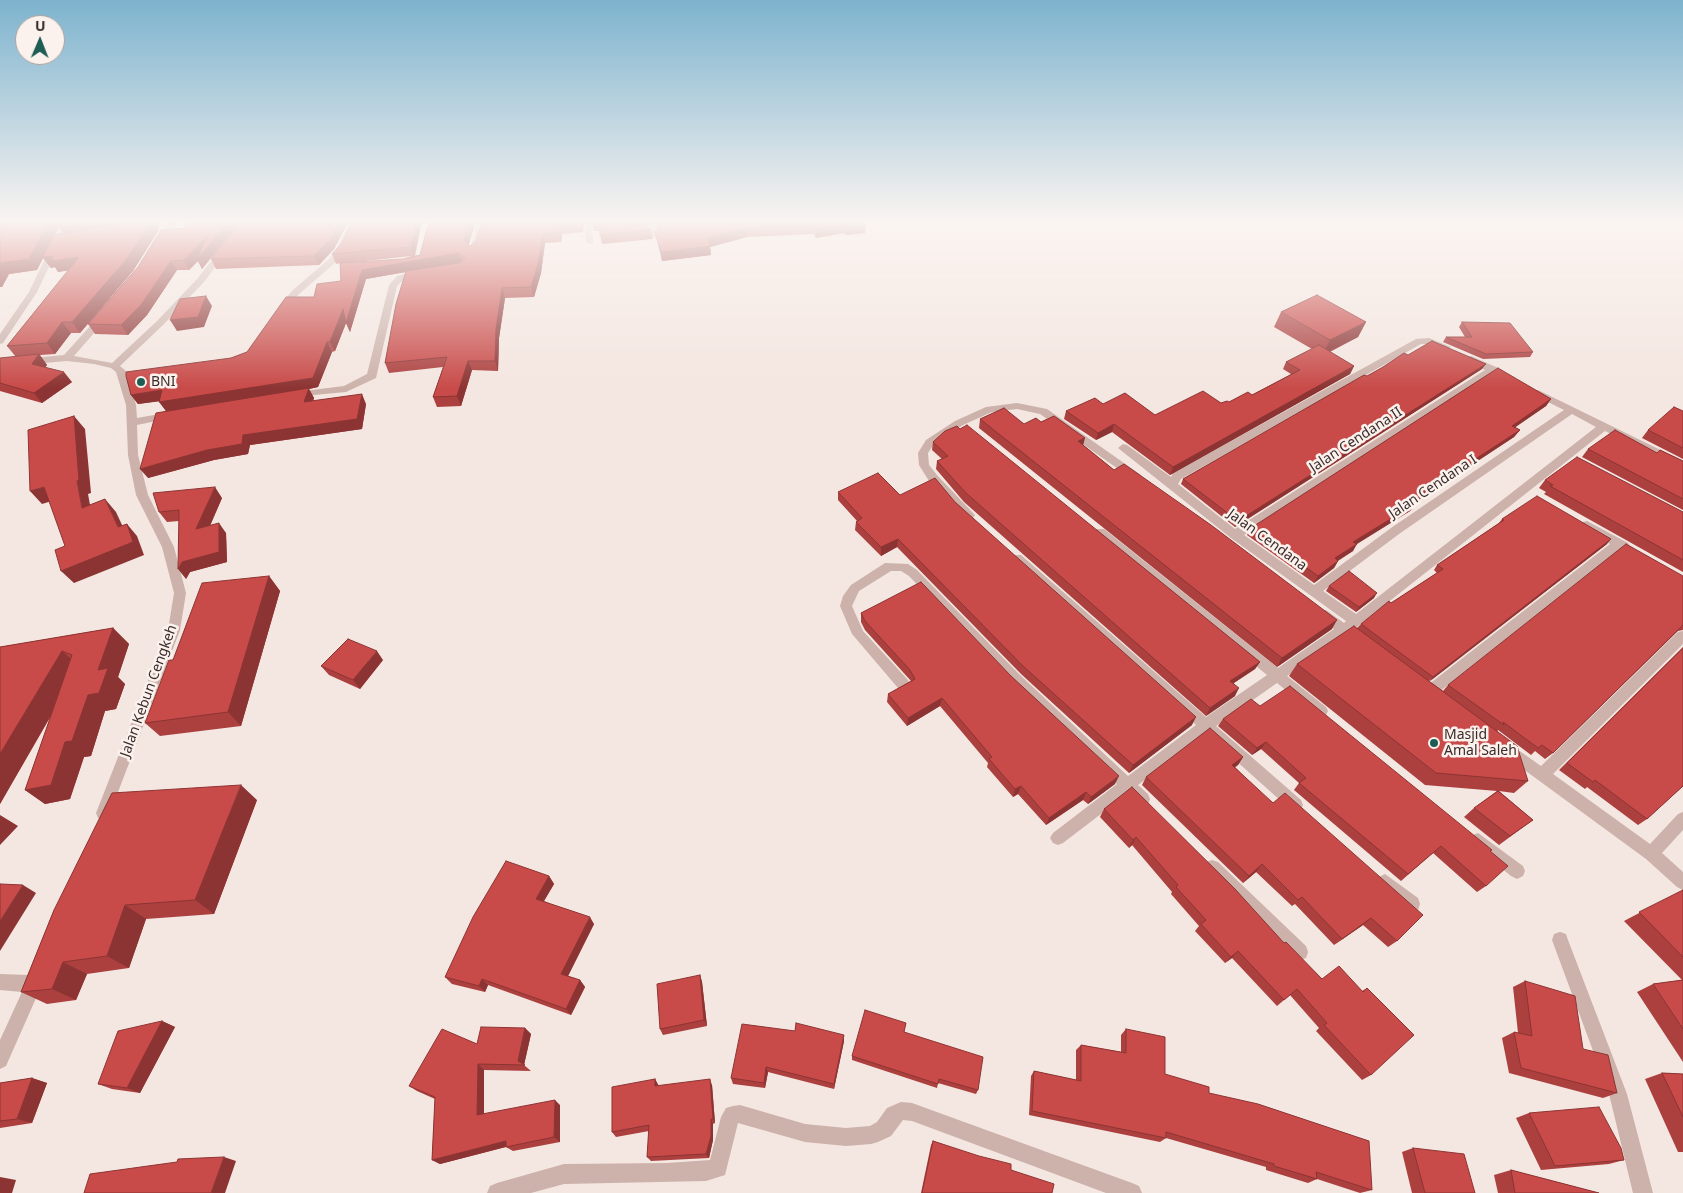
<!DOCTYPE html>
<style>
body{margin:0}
#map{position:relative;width:1683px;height:1193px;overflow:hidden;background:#f4e6e0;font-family:"Noto Sans",sans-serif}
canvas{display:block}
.north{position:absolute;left:15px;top:15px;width:50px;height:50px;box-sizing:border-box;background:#fbf1ed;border:1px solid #aea29f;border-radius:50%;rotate:1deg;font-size:14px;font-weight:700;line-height:20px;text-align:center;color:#3a2c2a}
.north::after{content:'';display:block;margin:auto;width:18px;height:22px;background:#1e5d53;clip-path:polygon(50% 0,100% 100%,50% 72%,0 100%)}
</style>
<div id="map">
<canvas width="1683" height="1193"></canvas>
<div class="north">U</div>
</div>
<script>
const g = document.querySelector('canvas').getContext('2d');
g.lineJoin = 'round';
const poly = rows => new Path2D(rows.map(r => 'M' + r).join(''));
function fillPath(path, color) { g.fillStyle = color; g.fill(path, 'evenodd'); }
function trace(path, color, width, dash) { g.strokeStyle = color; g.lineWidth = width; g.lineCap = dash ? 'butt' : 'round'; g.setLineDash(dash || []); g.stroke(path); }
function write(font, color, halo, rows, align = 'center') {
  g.font = font + ' "Noto Sans",sans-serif'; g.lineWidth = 5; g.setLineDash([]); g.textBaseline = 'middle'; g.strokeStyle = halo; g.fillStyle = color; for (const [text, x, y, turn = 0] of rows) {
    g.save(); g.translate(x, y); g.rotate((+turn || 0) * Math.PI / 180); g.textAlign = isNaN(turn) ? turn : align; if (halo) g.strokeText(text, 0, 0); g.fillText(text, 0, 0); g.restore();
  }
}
fillPath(poly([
 [63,221,71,221,37,292,3,343,0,344,0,334,29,292,63,221],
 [172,221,181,221,173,227,160,244,154,244,154,240,167,223,172,221],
 [350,221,358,221,344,251,335,263,299,294,285,310,279,310,279,306,293,290,329,259,336,250,350,221],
 [477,221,485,221,480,242,476,245,472,242,477,221],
 [584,221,592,221,593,244,586,242,584,221],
 [648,221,656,221,658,239,651,237,648,221],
 [221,248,228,250,204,282,163,325,120,366,126,371,136,405,137,418,171,412,176,415,171,418,137,425,138,455,148,495,174,547,186,593,180,630,110,813,108,818,103,820,98,818,96,813,168,630,174,593,162,547,136,495,128,455,126,405,116,372,111,368,94,364,67,361,0,367,0,361,64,355,100,315,103,314,108,317,74,356,112,363,157,321,198,278,221,248],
 [420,270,423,271,423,275,403,280,397,286,376,378,346,392,292,397,292,393,296,392,344,386,367,374,389,285,397,276,420,270],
 [1429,338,1451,347,1446,350,1428,344,1421,344,1181,479,1178,484,1235,529,1485,370,1468,361,1468,357,1471,356,1496,367,1514,378,1509,381,1493,374,1244,535,1314,585,1391,528,1564,410,1534,395,1533,393,1538,390,1683,461,1683,470,1605,431,1353,630,1363,636,1365,640,1363,644,1353,644,1344,636,1287,676,1326,707,1328,711,1326,715,1321,717,1316,715,1277,683,1216,726,1301,800,1303,805,1301,810,1296,812,1291,810,1205,733,1138,785,1148,794,1150,799,1148,804,1143,806,1138,804,1127,794,1063,843,1058,845,1053,843,1050,838,1053,833,1117,784,1010,683,909,576,901,571,891,571,859,591,852,606,863,631,908,680,910,684,908,688,903,690,898,688,852,634,840,606,843,596,851,585,885,563,908,564,917,570,1020,675,1128,776,1196,725,1013,561,1011,558,1013,555,1021,555,1206,717,1267,675,1096,535,1094,532,1096,529,1104,529,1278,668,1334,629,1318,616,1316,613,1318,610,1326,610,1344,623,1346,621,1231,538,1118,448,1123,444,1127,445,1171,477,1173,473,1416,339,1429,338],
 [1572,414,1596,427,1356,614,1323,591,1399,534,1572,414],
 [1017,403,1047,409,1141,475,1135,479,1131,478,1040,414,1017,409,992,412,963,425,934,444,928,453,929,465,937,475,975,515,973,518,965,518,929,481,919,465,918,453,926,440,955,421,986,407,1017,403],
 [1587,521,1628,543,1630,546,1628,549,1620,549,1434,696,1429,698,1424,696,1422,692,1424,688,1610,544,1583,528,1581,525,1583,522,1587,521],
 [1683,631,1683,644,1553,774,1650,844,1678,814,1683,812,1683,830,1662,853,1683,872,1683,890,1677,887,1646,859,1504,755,1502,751,1504,747,1509,745,1514,747,1541,766,1678,632,1683,631],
 [1478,833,1523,866,1525,871,1523,876,1517,879,1511,876,1473,845,1470,840,1473,835,1478,833],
 [1212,860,1218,862,1306,946,1308,952,1306,958,1300,960,1294,958,1206,872,1204,867,1206,862,1212,860],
 [1385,874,1418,898,1420,904,1418,910,1412,912,1406,910,1379,887,1377,882,1379,877,1385,874],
 [1560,932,1566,934,1568,940,1627,1094,1653,1193,1633,1193,1609,1094,1552,940,1554,934,1560,932],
 [36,972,42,974,44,980,6,1066,0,1069,0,1040,22,992,0,990,0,974,29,975,36,972],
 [901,1102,912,1103,1132,1183,1139,1186,1142,1193,1106,1193,912,1121,903,1120,891,1136,878,1142,871,1144,846,1146,805,1142,738,1123,725,1175,706,1181,564,1184,531,1193,487,1193,490,1186,497,1183,564,1164,667,1163,710,1160,721,1117,726,1108,733,1106,740,1105,805,1124,846,1128,870,1126,877,1122,887,1108,901,1102]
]), '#ccb2ab');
fillPath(poly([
 [0,221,159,221,158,231,133,271,80,333,71,333,55,354,40,355,47,365,45,367,72,382,42,403,0,391,0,358,16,357,7,346,68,270,58,272,55,267,51,268,43,258,37,270,9,274,2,287],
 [59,227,64,233,55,235],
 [189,221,349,221,334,249,319,265,216,269,211,259,233,230,202,269,198,261,189,270,177,270,147,315,128,335,95,334,88,324,138,267,161,230,184,228],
 [422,221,415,256,420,255,476,221,469,244,470,246,476,241,482,221,584,221,583,232,562,234,561,242,545,243,541,273,534,297,505,298,499,338,498,371,472,370,461,406,437,407,433,397,443,367,389,373,385,363,406,272,366,279,350,332,346,323,335,351,332,352,318,387,309,389,314,398,313,401,366,404,362,429,250,445,248,454,214,460,148,478,166,411,159,401,138,404,131,395,247,352,314,297,341,281,340,263,336,264,332,254,342,243],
 [412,256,403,259,346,263],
 [592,221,647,221,648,228,651,230,653,239,602,244,600,235,600,231,594,231],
 [864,221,865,233,845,235,844,233,816,238,813,234,747,237,710,247,711,255,662,261,655,232,658,230],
 [1281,312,1366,322,1358,337,1330,352,1354,366,1350,374,1170,475,1112,432,1096,440,1064,419,1066,411,1103,404,1155,415,1229,402,1252,395,1291,374,1283,369,1286,362,1312,349,1274,327],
 [1462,322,1533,352,1530,357,1483,359,1443,342,1446,337,1465,337,1459,327],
 [1408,355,1482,369,1235,527,1181,484,1183,479,1367,376],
 [1551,399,1546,406,1515,427,1520,430,1514,437,1414,503,1415,504,1410,511,1356,544,1353,551,1338,561,1334,568,1314,583,1247,535,1251,528],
 [1683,411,1683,459,1642,438,1648,430],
 [980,419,1024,424,1041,422,1083,445,1114,470,1332,629,1277,667,979,428],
 [933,442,1260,662,1255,669,1234,683,1235,696,1206,716,964,502,936,469,937,461,942,459,932,450],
 [1588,449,1657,453,1660,450,1683,461,1683,510,1582,457],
 [1545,480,1683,512,1683,572,1544,494,1546,492,1539,488],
 [838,492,900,495,955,502,1192,725,1129,773,1021,674,897,547,881,556,855,530,856,522,857,521,838,500],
 [222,498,210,526,226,533,227,562,190,572,186,579,179,521,167,522,159,512],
 [1502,519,1607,544,1429,681,1443,691,1448,685,1683,576,1683,630,1678,631,1553,753,1545,759,1535,751,1531,755,1498,730,1497,732,1528,781,1514,793,1499,791,1533,820,1499,845,1464,817,1474,808,1497,791,1425,785,1289,676,1297,664,1357,628,1361,624,1391,603,1437,573,1434,570,1437,565,1499,523],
 [269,576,280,591,241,726,160,736,145,723,173,660],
 [1329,586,1374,598,1356,612,1326,591],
 [861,613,1011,676,1115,784,1088,804,1083,800,1046,825,1018,794,1013,797,987,767,988,763,940,706,907,726,887,702,888,694,911,681,865,630,861,622],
 [113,628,129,644,118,677,125,684,116,709,105,711,91,756,84,757,70,799,45,804,25,790,51,716,0,804,0,647],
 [1683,647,1683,786,1647,819,1638,825,1587,787,1585,789,1559,770],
 [383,660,360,689,329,675,321,666],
 [1260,706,1490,851,1486,886,1477,892,1433,853,1401,881,1294,790,1299,783,1261,749,1252,755,1218,726,1223,719],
 [1243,757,1238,765,1235,767,1397,941,1388,947,1363,925,1334,945,1295,904,1292,906,1256,872,1243,883,1142,785,1146,777],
 [257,800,214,914,146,919,129,968,87,974,76,1000,47,1004,21,992,54,910],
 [1104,809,1284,943,1322,979,1362,991,1367,988,1371,1075,1362,1080,1316,1031,1319,1028,1290,995,1277,1006,1232,958,1225,963,1195,931,1199,926,1171,894,1172,892,1132,845,1129,848,1100,817],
 [549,876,554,884,544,901,594,924,568,976,580,980,585,987,571,1015,488,985,485,992,452,984,445,977],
 [1683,890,1683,1062,1637,992,1653,984,1682,980,1624,921],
 [700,975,702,982,707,1026,663,1035,660,1029],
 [1525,981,1583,1049,1617,1093,1603,1098,1509,1073,1502,1038,1514,1032,1518,1033,1513,987],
 [162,1021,175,1027,140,1093,112,1089,98,1084],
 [525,1028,531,1034,524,1065,531,1071,484,1070,484,1114,560,1105,560,1142,513,1151,506,1147,440,1164,432,1160,435,1099,417,1091,409,1086,477,1044],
 [1126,1029,1165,1074,1209,1093,1372,1190,1360,1193,1317,1179,1308,1183,1266,1170,1266,1167,1166,1138,1160,1142,1029,1115,1031,1076,1034,1071,1076,1080,1076,1050,1081,1045,1121,1052,1121,1035],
 [904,1032,978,1090,976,1094,938,1083,937,1088,852,1060,852,1056],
 [844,1041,834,1089,768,1072,765,1088,733,1084,731,1078],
 [1662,1073,1683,1074,1683,1152,1678,1152,1645,1079],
 [32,1078,47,1083,32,1123,0,1128,0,1083],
 [655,1079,659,1086,712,1085,715,1123,713,1124,713,1140,709,1158,651,1161,647,1157,649,1131,616,1137,612,1132],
 [1529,1113,1624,1160,1609,1164,1541,1170,1516,1118],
 [933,1141,1011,1170,1052,1193,921,1193,931,1145],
 [1413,1148,1475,1193,1412,1193,1402,1152],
 [1511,1170,1599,1193,1498,1193,1494,1175]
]), '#ac403f');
fillPath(poly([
 [49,221,114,221,119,228,66,237,59,227,44,257,53,256,79,257,86,268,58,272,55,267,51,268,43,258,37,270,9,274,2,287,0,287,0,264],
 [152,221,159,221,158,231,133,271,80,333,72,322],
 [229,221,241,221,202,269,198,261,189,270,184,260,207,236],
 [340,221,349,221,334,249,319,265,314,256],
 [417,221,422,221,414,256,411,247],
 [470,221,476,221,467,250,464,240],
 [581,221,584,221,583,232,581,223],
 [844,224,844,233,816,238,816,229],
 [866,224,865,233,845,235,845,226],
 [560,225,562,234,561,242,559,232],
 [746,228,747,237,710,247,711,255,662,261,661,252,707,238],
 [543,234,545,243,541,273,534,297,531,287],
 [459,253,462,262,366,279,350,332,346,323,335,351,330,342,343,309,362,270],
 [171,261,177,270,147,315,128,335,121,325],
 [502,288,505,298,499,338,498,371,495,361,496,329],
 [206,296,212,306,204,327,177,331,170,320],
 [62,322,71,333,55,354,47,343],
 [1366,322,1358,337,1322,355,1330,340],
 [327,342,332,352,318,387,309,389,314,398,309,412,166,411,159,402],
 [39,354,47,365,40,374,32,364],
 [468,361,472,370,461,406,457,396],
 [1486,364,1482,369,1235,527,1238,521],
 [1354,366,1350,374,1170,475,1173,467],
 [64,372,72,382,42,403,34,393],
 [162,390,169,400,138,404,131,395],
 [362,394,366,404,362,429,250,445,248,454,214,460,148,478,140,469,243,435],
 [1551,399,1546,406,1507,433,1512,426],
 [74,416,85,429,91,493,88,494,93,521,82,508,77,481],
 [1114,424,1112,432,1096,440,1098,433],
 [1520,430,1514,437,1406,508,1411,501],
 [1085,438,1083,446,1078,441],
 [44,487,55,500,42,504,30,491],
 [215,487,222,498,204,539,196,529],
 [105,499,116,512,129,540,118,527],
 [1415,504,1410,511,1349,549,1353,542],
 [219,523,226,533,227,562,190,572,186,579,178,569,182,562],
 [127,524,137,536,144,555,74,583,61,571],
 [898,539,897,547,881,556,881,547],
 [1611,539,1607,544,1429,682,1433,677],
 [1357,544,1353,551,1330,565,1335,558],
 [1338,561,1334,568,1314,583,1318,576],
 [269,576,280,591,241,726,228,712],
 [1377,593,1374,598,1356,612,1359,607],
 [1337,620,1332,629,1277,667,1282,658],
 [113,628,129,644,118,677,125,684,116,709,105,711,91,756,84,757,70,799,45,804,25,790,65,742,88,695],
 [62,651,79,666,0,804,0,754],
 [377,651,383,660,360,689,353,680],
 [1260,662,1255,669,1226,688,1230,681],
 [1239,688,1235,696,1206,716,1210,708],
 [942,698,940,706,907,726,908,718],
 [1196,717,1192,725,1129,773,1133,765],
 [1266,742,1261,749,1252,755,1257,748],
 [1243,757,1238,765,1227,773,1232,765],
 [1119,776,1115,784,1088,804,1091,797],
 [241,785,257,800,214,914,195,900],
 [1021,786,1018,794,1013,797,1015,789],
 [1086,792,1083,800,1046,825,1049,818],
 [0,815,18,826,0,845],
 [1136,837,1132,845,1129,848,1133,840],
 [1262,864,1256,872,1243,883,1249,876],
 [549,876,554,884,541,906,536,899],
 [23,885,36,893,0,951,0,921],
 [125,905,146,919,129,968,107,956],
 [590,917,594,924,566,980,561,974],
 [1371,918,1363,925,1334,945,1342,939],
 [1238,951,1232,958,1225,963,1231,957],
 [63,962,87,974,76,1000,52,989],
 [700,975,702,982,707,1026,704,1020],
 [482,979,488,985,485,992,479,986],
 [580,980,585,987,571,1015,566,1009],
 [162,1021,175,1027,140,1093,127,1088],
 [525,1028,531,1034,524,1065,518,1061],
 [844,1035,844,1041,834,1089,834,1084],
 [478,1064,484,1070,484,1120,477,1115],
 [766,1067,768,1072,765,1088,764,1083],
 [32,1078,47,1083,32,1123,17,1119],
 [655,1079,658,1085,659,1092,655,1086],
 [710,1079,712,1085,715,1123,713,1119],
 [555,1100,560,1105,560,1142,554,1137],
 [711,1119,713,1124,713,1140,709,1158,706,1154],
 [506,1141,513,1145,440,1164,432,1160],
 [224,1157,236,1161,225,1193,211,1193],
 [0,1177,16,1180,12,1193,0,1193]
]), '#8c3433');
const building = poly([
 [0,221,49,221,29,259,0,263,0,264,0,221],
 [61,221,91,221,59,226,61,221],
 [117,221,152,221,126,260,72,322,62,322,47,343,7,346,79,257,51,261,53,256,43,257,54,235,112,225,118,222,117,221],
 [189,221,229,221,197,260,207,236,184,260,171,261,141,305,121,325,88,324,138,267,161,230,184,228,189,221],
 [240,221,340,221,330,240,314,256,211,259,240,221],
 [352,221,417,221,411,247,332,254,342,243,352,221],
 [429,221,470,221,464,240,470,246,476,241,482,221,581,221,581,223,560,225,559,232,543,234,538,264,531,287,502,288,496,329,495,361,468,361,457,396,433,397,447,357,385,363,396,304,406,271,459,263,465,258,459,253,362,270,346,323,343,309,330,342,327,342,313,378,159,402,162,390,131,395,126,376,126,372,231,358,247,352,286,297,314,297,317,284,341,281,340,263,403,259,420,255,429,221],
 [592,221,646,221,648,228,651,230,600,235,600,221,592,222,592,221],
 [657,221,864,221,866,224,845,226,844,224,816,229,813,225,746,228,707,238,710,246,661,252,655,232,658,230,657,221],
 [1317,295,1366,322,1330,340,1281,312,1317,295],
 [206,296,198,317,170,320,180,299,206,296],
 [1462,322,1510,323,1533,352,1486,354,1446,337,1472,337,1462,322],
 [1432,341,1486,364,1238,521,1183,479,1364,375,1367,376,1383,367,1404,353,1408,355,1432,341],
 [1319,345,1354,366,1173,467,1114,424,1098,433,1066,411,1095,398,1103,404,1125,393,1155,415,1203,391,1221,403,1227,401,1229,402,1248,392,1252,395,1300,370,1286,362,1319,345],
 [39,354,32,364,64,372,34,393,0,383,0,358,39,354],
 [1498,368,1551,399,1512,426,1520,430,1411,501,1415,504,1353,542,1357,544,1335,558,1338,561,1318,576,1251,528,1498,368],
 [309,388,304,402,362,394,357,419,243,435,242,444,207,450,140,469,156,413,309,388],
 [1674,407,1683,411,1683,448,1648,430,1674,407],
 [1004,408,1024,424,1036,418,1041,422,1054,416,1085,438,1078,441,1114,470,1124,464,1211,525,1337,620,1282,658,980,419,1004,408],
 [74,416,79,480,77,481,82,508,105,499,118,527,127,524,133,542,61,571,55,550,65,546,44,487,30,491,28,430,74,416],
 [967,425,1260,662,1230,681,1239,688,1210,708,966,493,937,461,948,456,933,442,945,431,957,426,960,429,967,425],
 [1615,430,1657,453,1660,450,1683,461,1683,499,1588,449,1615,430],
 [1577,457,1683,512,1683,560,1550,486,1553,485,1545,480,1577,457],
 [878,473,900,495,935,478,955,502,1196,717,1133,765,1023,666,898,539,881,547,856,522,862,518,838,492,878,473],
 [215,487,196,529,219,523,219,552,182,562,178,569,179,510,159,512,153,493,215,487],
 [1537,496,1611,539,1433,677,1361,624,1389,601,1391,603,1443,569,1437,565,1504,520,1502,519,1537,496],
 [1626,544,1683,576,1683,625,1553,753,1542,745,1538,748,1503,722,1504,725,1448,685,1626,544],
 [1349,571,1377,593,1359,607,1329,586,1349,571],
 [269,576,228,712,145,723,169,660,173,660,202,583,269,576],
 [921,582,1011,676,1119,776,1091,797,1086,792,1049,818,1021,786,1015,789,989,759,992,757,942,698,908,718,888,694,915,679,910,670,865,621,861,613,921,582],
 [1354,626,1517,746,1528,781,1436,773,1297,664,1354,626],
 [113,628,98,670,108,668,99,693,88,695,72,741,65,742,51,785,25,790,72,655,62,651,0,754,0,647,113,628],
 [348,639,377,651,353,680,321,666,348,639],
 [1683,648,1683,786,1647,819,1595,780,1593,782,1567,763,1683,648],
 [1290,686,1492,850,1490,851,1508,866,1486,886,1441,846,1408,874,1299,783,1306,778,1266,742,1257,748,1223,719,1251,699,1260,706,1290,686],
 [1210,728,1243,757,1232,765,1273,803,1285,793,1423,915,1397,941,1371,918,1342,939,1302,897,1298,900,1262,864,1249,876,1146,777,1210,728],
 [241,785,195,900,125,905,107,956,63,962,52,989,21,992,54,910,112,793,241,785],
 [1132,787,1235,889,1284,943,1286,942,1322,979,1339,966,1363,992,1367,988,1414,1035,1371,1075,1324,1025,1327,1023,1297,989,1284,1000,1238,951,1231,957,1201,924,1206,920,1176,887,1178,885,1136,837,1133,840,1104,809,1132,787],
 [1498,791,1533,820,1510,836,1474,808,1498,791],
 [506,861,549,876,536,899,590,917,561,974,580,980,566,1009,482,979,479,986,445,977,473,917,506,861],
 [0,884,23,885,0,921,0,884],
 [1683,890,1683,957,1639,912,1683,890],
 [700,975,704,1020,660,1029,657,984,700,975],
 [1683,980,1683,1029,1653,984,1683,980],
 [1525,981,1575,996,1583,1049,1608,1055,1617,1093,1521,1068,1514,1032,1532,1036,1525,981],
 [865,1010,906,1023,904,1032,983,1057,978,1090,939,1079,938,1084,852,1056,865,1010],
 [162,1021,127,1088,98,1084,118,1031,162,1021],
 [796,1023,844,1035,834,1084,766,1067,764,1083,731,1078,742,1024,795,1031,796,1023],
 [481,1027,525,1028,518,1061,525,1065,478,1064,477,1115,555,1100,554,1137,506,1147,506,1141,432,1160,435,1097,409,1086,442,1029,477,1044,481,1027],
 [1126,1029,1165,1037,1165,1074,1209,1087,1209,1093,1258,1104,1369,1141,1372,1190,1316,1172,1317,1179,1274,1166,1274,1164,1166,1132,1166,1138,1032,1111,1034,1071,1081,1081,1081,1045,1126,1053,1126,1029],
 [1662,1073,1683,1074,1683,1117,1662,1073],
 [32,1078,17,1119,0,1121,0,1083,32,1078],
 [655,1079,655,1086,710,1079,713,1119,711,1119,711,1136,706,1154,647,1157,649,1125,612,1132,612,1087,655,1079],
 [1599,1107,1621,1148,1624,1160,1555,1166,1529,1113,1599,1107],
 [933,1141,979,1156,1011,1164,1011,1170,1054,1184,1052,1193,922,1193,933,1141],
 [1413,1148,1464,1154,1475,1193,1425,1193,1413,1148],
 [224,1157,211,1193,84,1193,90,1174,177,1162,178,1159,224,1157],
 [1511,1170,1599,1193,1515,1193,1511,1170]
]);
fillPath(building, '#c84b49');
trace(building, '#8c3433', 1);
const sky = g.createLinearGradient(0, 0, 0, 388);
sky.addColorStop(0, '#7db3ce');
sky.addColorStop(0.57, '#faf4f1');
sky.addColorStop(1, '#faf4f100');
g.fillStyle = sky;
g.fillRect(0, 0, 1683, 388);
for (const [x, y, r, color] of [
 [141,382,5,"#1e5d53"],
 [1434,743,5,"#1e5d53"]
]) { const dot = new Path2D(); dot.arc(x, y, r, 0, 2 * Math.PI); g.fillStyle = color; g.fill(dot); trace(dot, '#fbf1ed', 2); }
write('14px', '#3a2c2a', '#fbf1ed', [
 ["BNI",151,382],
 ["Masjid",1444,735],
 ["Amal Saleh",1444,751]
], 'left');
write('14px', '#3a2c2a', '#fbf1ed', [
 ["Jalan Cendana II",1356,440,-33],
 ["Jalan Cendana I",1433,487,-34],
 ["Jalan Cendana",1267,540,36],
 ["Jalan Kebun Cengkeh",149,691,-70]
]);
</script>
